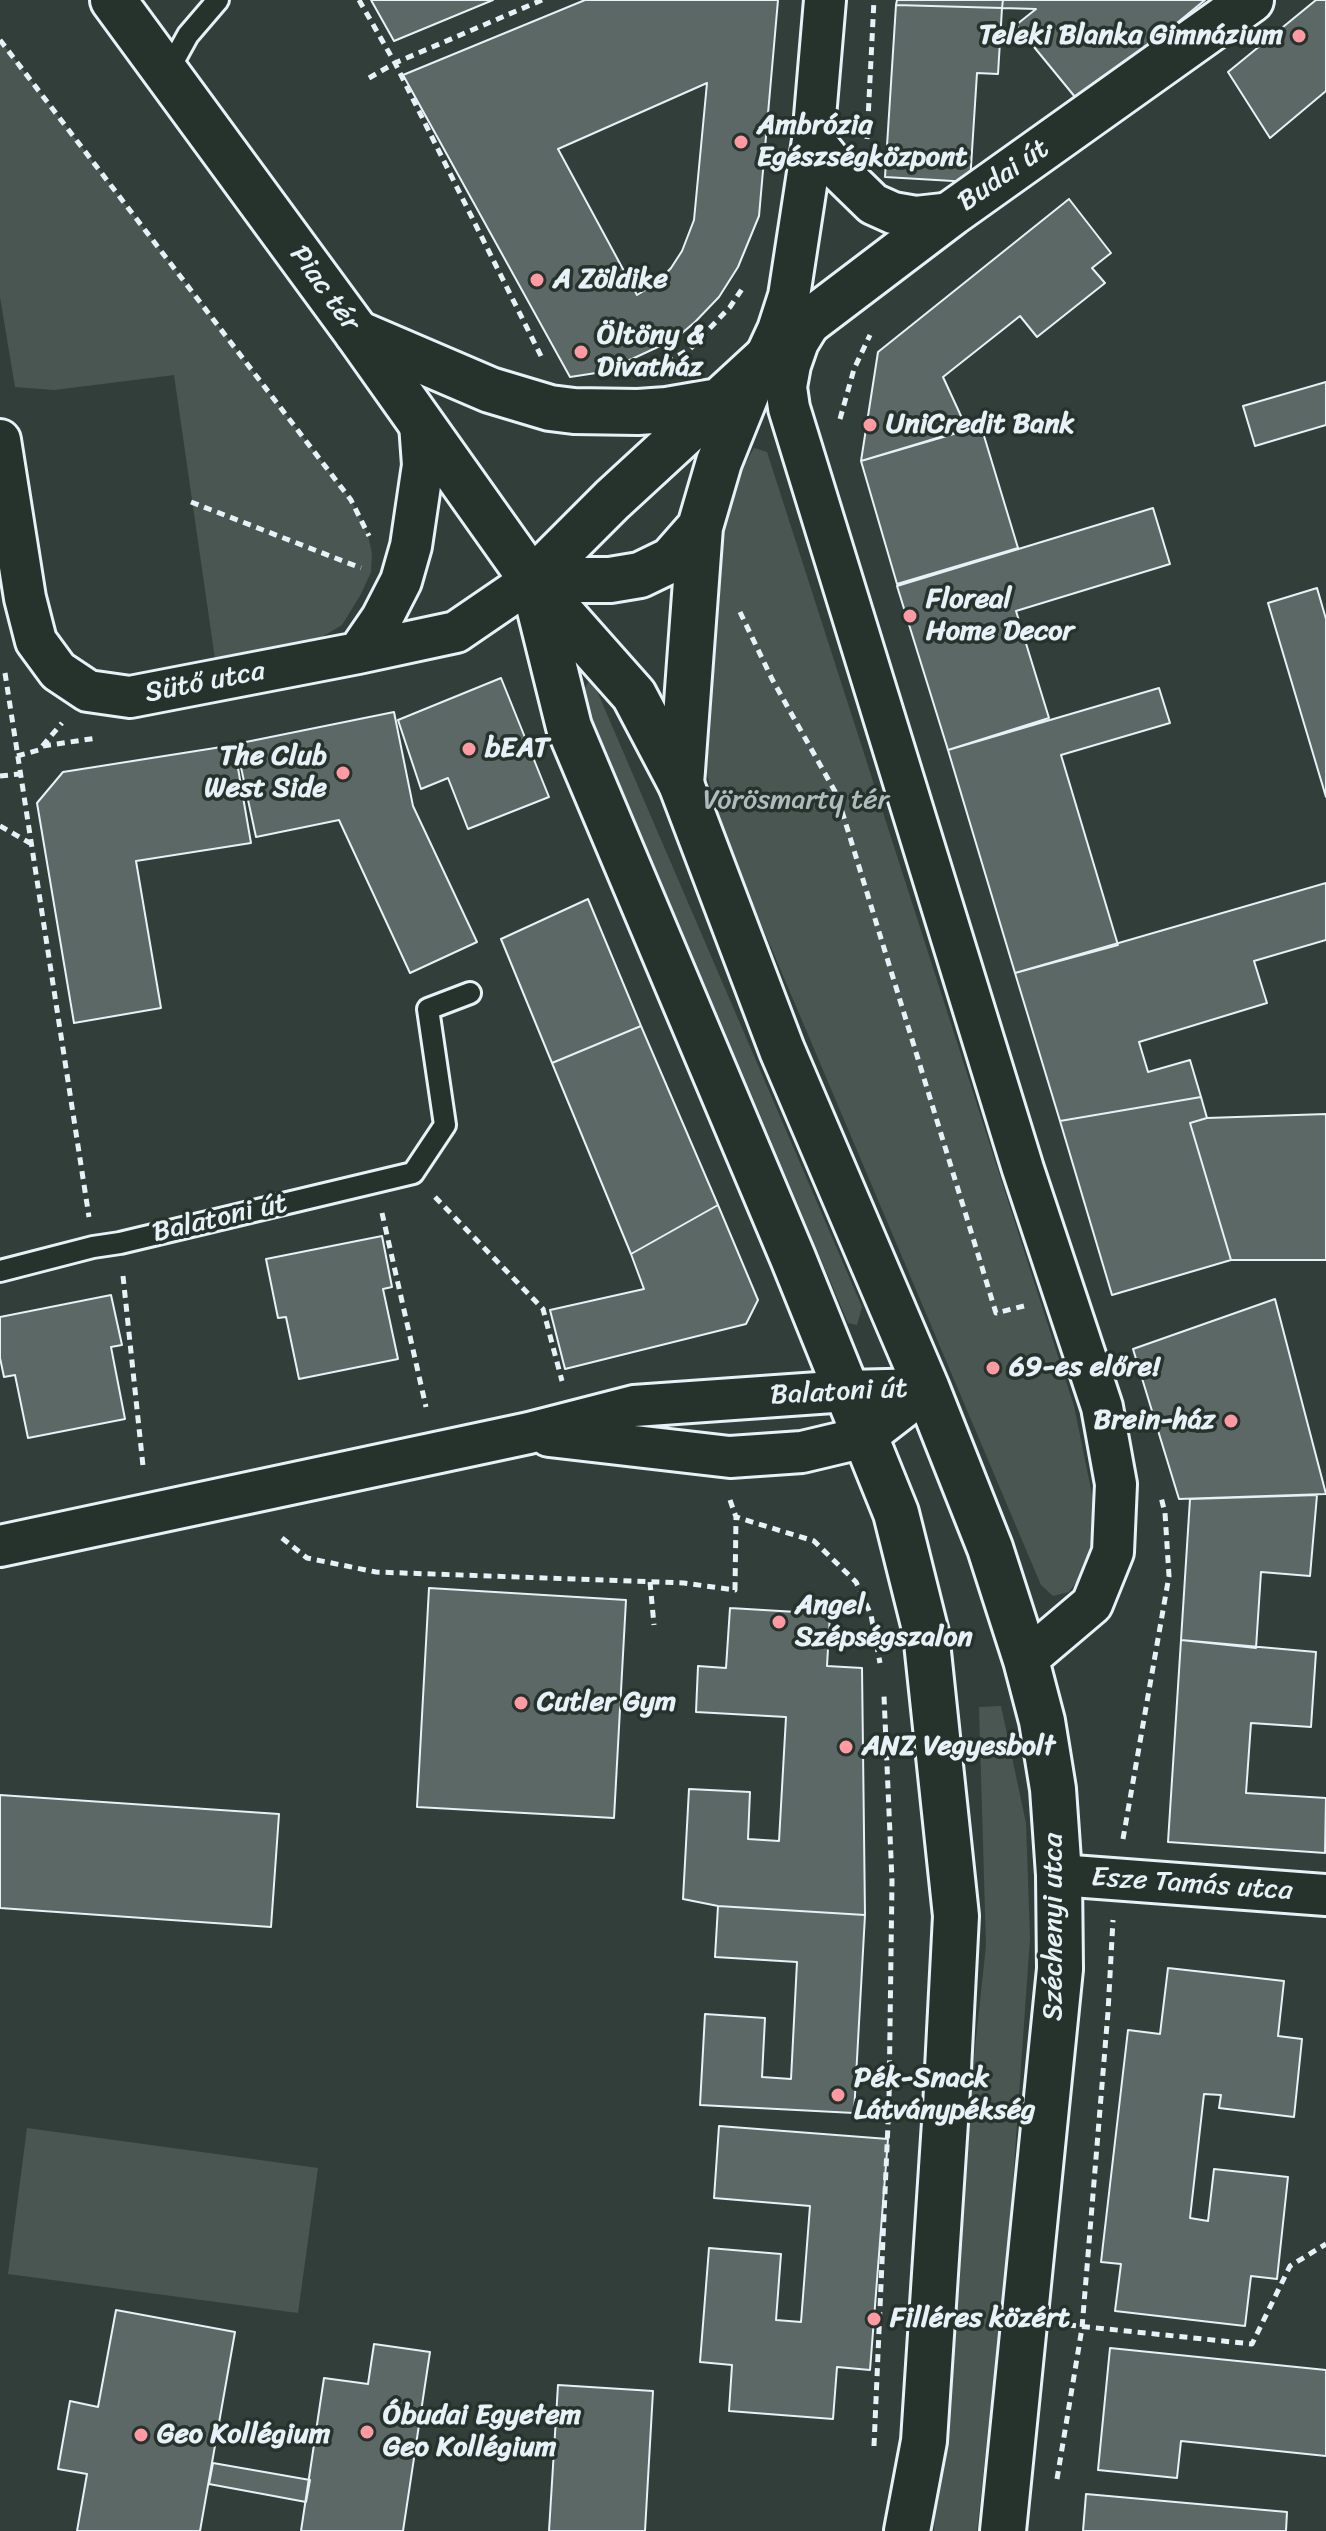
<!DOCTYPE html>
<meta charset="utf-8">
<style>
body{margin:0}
canvas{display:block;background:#323e39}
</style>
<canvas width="1326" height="2531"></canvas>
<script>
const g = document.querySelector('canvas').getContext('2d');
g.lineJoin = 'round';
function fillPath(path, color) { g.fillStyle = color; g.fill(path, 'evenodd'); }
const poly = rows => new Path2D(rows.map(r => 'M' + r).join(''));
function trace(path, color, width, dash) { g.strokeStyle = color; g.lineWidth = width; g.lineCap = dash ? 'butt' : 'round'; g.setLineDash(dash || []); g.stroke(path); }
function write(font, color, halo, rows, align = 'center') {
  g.font = font + ' Sriracha,sans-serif'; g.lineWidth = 7; g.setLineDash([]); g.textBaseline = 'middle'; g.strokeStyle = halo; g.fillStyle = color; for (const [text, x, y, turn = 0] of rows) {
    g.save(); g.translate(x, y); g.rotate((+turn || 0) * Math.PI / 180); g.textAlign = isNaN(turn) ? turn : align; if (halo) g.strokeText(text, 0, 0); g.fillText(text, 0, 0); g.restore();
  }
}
fillPath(poly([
 [0,40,351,500,368,535,372,554,371,572,361,594,342,625,315,641,215,659,174,375,54,390,15,387,0,297],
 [754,448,767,452,1074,1406,1098,1524,1089,1565,1069,1592,1053,1596,1041,1585,718,822,706,769,716,563,730,502,740,473],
 [591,677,862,1307,857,1325,848,1323,582,694],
 [1001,1706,1026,1823,1030,1938,1009,2238,977,2531,934,2531,951,2270,986,1946,979,1707],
 [27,2128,318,2168,298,2313,8,2274]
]), '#495651');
const building = poly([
 [371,0,493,0,394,41,371,0],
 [585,0,778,0,759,216,738,267,719,297,695,322,675,339,632,359,596,373,570,377,403,75,585,0],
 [707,83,694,220,682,251,671,268,657,283,637,295,558,149,707,83],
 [897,0,1003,0,1002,8,896,5,897,0],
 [1003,0,1205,0,1080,103,1016,25,1036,9,1002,8,1003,0],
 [1316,0,1326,0,1326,91,1270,138,1228,72,1316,0],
 [896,5,1002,8,998,74,977,73,970,182,885,177,896,5],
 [1069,199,1111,253,1092,268,1105,283,1037,337,1020,316,943,377,967,429,861,461,878,352,1069,199],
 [1326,382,1326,425,1255,446,1243,406,1326,382],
 [981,426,1018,548,897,584,861,461,981,426],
 [1153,508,1170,564,1016,611,1049,718,948,750,897,586,1153,508],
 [1317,588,1326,619,1326,797,1268,603,1317,588],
 [501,678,549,797,468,829,448,778,421,789,398,720,501,678],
 [1159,688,1170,723,1061,755,1118,945,1015,973,948,750,1159,688],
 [394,712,413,806,477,942,410,973,339,820,256,837,236,744,394,712],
 [234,745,251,843,136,861,161,1008,74,1023,37,803,63,772,234,745],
 [1326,883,1326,940,1254,961,1267,1003,1139,1042,1148,1072,1190,1060,1201,1097,1060,1121,1015,973,1326,883],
 [588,899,641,1026,552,1063,501,939,588,899],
 [641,1026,718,1205,631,1254,552,1063,641,1026],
 [1201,1097,1207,1118,1190,1123,1231,1260,1112,1295,1060,1121,1201,1097],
 [1326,1114,1326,1260,1231,1260,1190,1123,1207,1118,1326,1114],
 [718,1205,758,1300,746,1324,565,1369,550,1310,644,1289,631,1254,718,1205],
 [382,1236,392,1287,383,1289,398,1359,299,1379,286,1317,278,1318,266,1259,382,1236],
 [111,1295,122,1345,111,1347,125,1419,28,1438,15,1375,4,1377,0,1358,0,1317,111,1295],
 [1275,1299,1326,1494,1179,1499,1133,1349,1275,1299],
 [1317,1495,1310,1576,1261,1572,1256,1648,1181,1640,1190,1499,1317,1495],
 [429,1588,626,1600,614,1818,417,1807,429,1588],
 [730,1608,830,1614,827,1666,862,1668,865,1915,718,1906,683,1899,689,1789,750,1792,748,1839,779,1841,786,1717,696,1712,698,1666,726,1668,730,1608],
 [1181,1640,1316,1652,1311,1727,1251,1723,1246,1793,1326,1798,1325,1853,1168,1842,1181,1640],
 [0,1795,279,1814,271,1927,0,1908,0,1795],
 [718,1906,865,1915,854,2113,700,2105,705,2014,765,2018,762,2077,791,2079,797,1962,715,1957,718,1906],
 [1168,1968,1284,1981,1278,2036,1302,2039,1294,2117,1219,2108,1221,2095,1204,2094,1190,2218,1208,2221,1214,2169,1288,2177,1277,2279,1251,2276,1245,2326,1115,2311,1121,2264,1101,2262,1128,2030,1160,2034,1168,1968],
 [719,2126,888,2139,870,2370,837,2367,833,2419,729,2411,732,2365,700,2362,709,2248,781,2254,776,2320,801,2322,810,2206,714,2198,719,2126],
 [116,2310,235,2332,200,2531,77,2531,87,2474,58,2469,70,2401,98,2407,116,2310],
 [374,2344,430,2352,403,2531,301,2531,324,2378,368,2384,374,2344],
 [1110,2348,1326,2370,1326,2456,1181,2441,1177,2478,1098,2470,1110,2348],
 [558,2385,653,2391,645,2531,549,2531,558,2385],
 [213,2463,310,2480,306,2502,209,2484,213,2463],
 [1086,2494,1287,2512,1286,2531,1083,2531,1086,2494]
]);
fillPath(building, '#5c6865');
trace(building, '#e8f1f8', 2);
const service = poly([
 [167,73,188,35,218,0],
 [0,1271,93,1247,120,1243,413,1173,445,1125,428,1009,470,993]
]);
const minor = poly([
 [813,140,834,166,873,204,893,213,916,217,952,213],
 [812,319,798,342,790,365,786,387,789,408,1023,1169,1102,1407,1116,1484,1113,1552,1092,1604,1026,1660],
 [765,358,778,330,789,296,813,140,825,0],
 [0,440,25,598,36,641,58,671,88,691,130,697,358,653,456,632,532,580],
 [358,653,382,618,401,581,411,546,423,465,420,424],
 [549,1436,730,1457,802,1452,865,1437,927,1389],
 [0,1546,529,1433,634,1406,847,1391,927,1389],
 [1059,1875,1326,1895]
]);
const tertiary = poly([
 [357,333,490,390,550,408,574,411,638,412,667,410,719,401],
 [532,580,612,500,790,336,952,213,1251,0],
 [532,580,610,580,640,575,671,560,700,527],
 [681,784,700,527,719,462,752,380]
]);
const secondary = poly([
 [113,0,357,333,532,580,634,695,681,784,782,1050,927,1389,990,1548,1026,1660,1042,1721,1053,1789,1059,1875,1060,1969,1003,2531],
 [534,586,569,727,793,1258,896,1513,926,1633,956,1916,946,2107,924,2441,907,2531]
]);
trace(service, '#e8f1f8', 26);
trace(minor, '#e8f1f8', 46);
trace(tertiary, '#e8f1f8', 50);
trace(secondary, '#e8f1f8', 50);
trace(poly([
 [359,0,395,63,541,356],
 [0,40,351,500,369,536],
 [369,78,395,63,542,0],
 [867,139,874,0],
 [666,362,690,349,730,307,744,286],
 [840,419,854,369,870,335],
 [191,502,361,568],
 [740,612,772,679,837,795,996,1313,1024,1306],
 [5,673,89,1217],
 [43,746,97,738],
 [17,756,39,750,62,723],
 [0,776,20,774],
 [0,826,30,843],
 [435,1197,543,1309,562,1381],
 [382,1213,426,1407],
 [123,1276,143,1466],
 [730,1500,736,1517,814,1541,856,1582,871,1615,880,1663],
 [282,1538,307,1558,376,1572,684,1583,735,1590,736,1517],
 [650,1582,654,1625],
 [1123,1839,1169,1576,1165,1513,1161,1497],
 [1068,2325,1252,2344,1290,2266,1326,2244],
 [874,2446,889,2101,892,1881,884,1696],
 [1057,2479,1082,2328,1108,2012,1113,1920]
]), '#e8f1f8', 5, [8, 6]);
trace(service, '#26332d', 20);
trace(minor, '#26332d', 40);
trace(tertiary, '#26332d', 44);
trace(secondary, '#26332d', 44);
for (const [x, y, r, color] of [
 [1299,36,8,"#ff9aa2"],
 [741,142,8,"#ff9aa2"],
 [537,280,8,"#ff9aa2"],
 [581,352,8,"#ff9aa2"],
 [870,425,8,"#ff9aa2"],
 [910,616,8,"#ff9aa2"],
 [469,749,8,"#ff9aa2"],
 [343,773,8,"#ff9aa2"],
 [993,1368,8,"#ff9aa2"],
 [1231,1421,8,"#ff9aa2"],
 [779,1622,8,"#ff9aa2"],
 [521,1703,8,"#ff9aa2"],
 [846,1747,8,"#ff9aa2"],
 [838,2095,8,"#ff9aa2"],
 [874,2319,8,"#ff9aa2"],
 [367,2432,8,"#ff9aa2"],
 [141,2435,8,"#ff9aa2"]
]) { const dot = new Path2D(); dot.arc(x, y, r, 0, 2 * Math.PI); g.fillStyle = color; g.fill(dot); trace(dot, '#26332d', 3); }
write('bold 28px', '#e8f1f8', '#26332d', [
 ["Teleki Blanka Gimnázium",1283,36,"right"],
 ["Ambrózia",757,126],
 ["Egészségközpont",757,158],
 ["A Zöldike",553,280],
 ["Öltöny &",597,336],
 ["Divatház",597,368],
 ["UniCredit Bank",886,425],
 ["Floreal",926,600],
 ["Home Decor",926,632],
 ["bEAT",485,749],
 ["The Club",327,757,"right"],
 ["West Side",327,789,"right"],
 ["69-es előre!",1009,1368],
 ["Brein-ház",1215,1421,"right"],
 ["Angel",795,1606],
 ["Szépségszalon",795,1638],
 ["Cutler Gym",537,1703],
 ["ANZ Vegyesbolt",862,1747],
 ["Pék-Snack",854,2079],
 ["Látványpékség",854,2111],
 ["Filléres közért",890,2319],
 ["Óbudai Egyetem",383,2416],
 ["Geo Kollégium",383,2448],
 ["Geo Kollégium",157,2435]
], 'left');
write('28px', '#e8f1f8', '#26332d', [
 ["Budai út",1004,176,-35],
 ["Piac tér",324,289,54],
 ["Sütő utca",205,683,-11],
 ["Balatoni út",220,1219,-13],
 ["Balatoni út",839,1393,-3],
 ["Esze Tamás utca",1192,1885,4],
 ["Széchenyi utca",1054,1927,-90]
]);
write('28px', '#b0bbbe', '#26332d', [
 ["Vörösmarty tér",796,801]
]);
</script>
